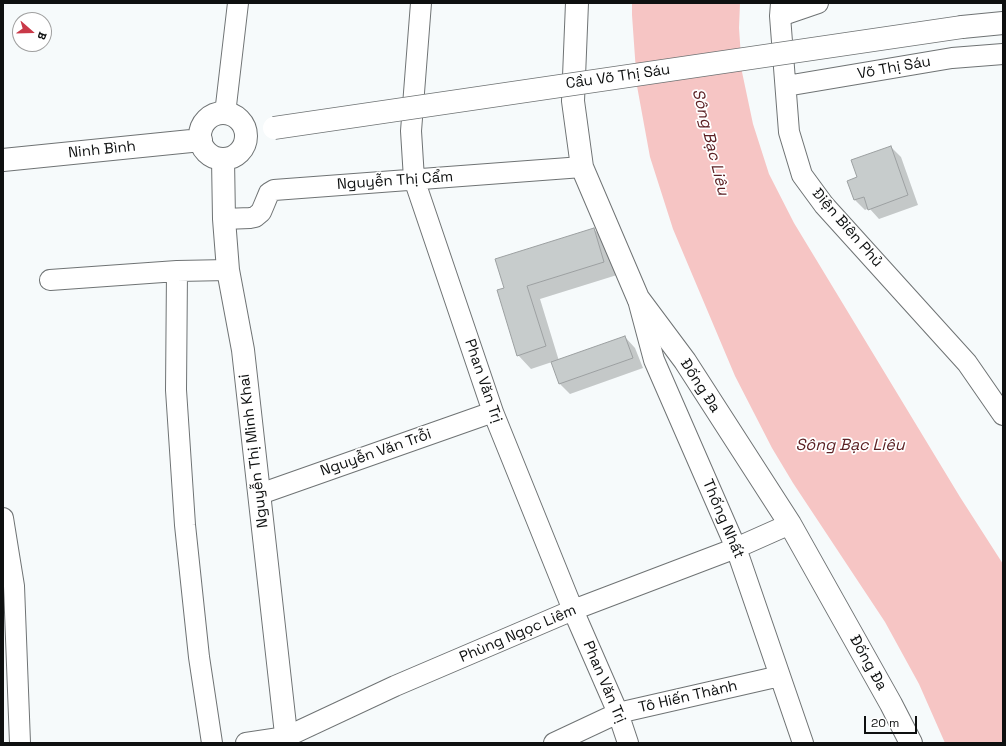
<!DOCTYPE html>
<meta charset="utf-8">
<style>
body{margin:0}
#map{position:relative;width:1006px;height:746px;overflow:hidden;background:#f6fafb;font-family:"Space Grotesk",sans-serif}
canvas{display:block}
.frame{position:absolute;inset:0;border:4px solid #0e1010;pointer-events:none}
.north{position:absolute;left:12px;top:12px;width:40px;height:40px;box-sizing:border-box;background:#fff;border:1px solid #9f9f9f;border-radius:50%;rotate:110deg;font-size:11px;font-weight:700;line-height:16px;text-align:center;color:#0e1010}
.north::after{content:'';display:block;margin:auto;width:14px;height:18px;background:#c93948;clip-path:polygon(50% 0,100% 100%,50% 72%,0 100%)}
.scale{position:absolute;left:864px;top:716px;width:53px;height:18px;box-sizing:border-box;border:2px solid #0e1010;border-top:0;padding-left:5px;font-size:12px;line-height:14px;white-space:nowrap;color:#0e1010;-webkit-text-stroke:3px #fff;paint-order:stroke}
</style>
<div id="map">
<canvas width="1006" height="746"></canvas>
<div class="frame"></div>
<div class="north">B</div>
<div class="scale">20 m</div>
</div>
<script>
const g = document.querySelector('canvas').getContext('2d');
g.lineJoin = 'round';
function fillPath(path, color) { g.fillStyle = color; g.fill(path, 'evenodd'); }
const poly = rows => new Path2D(rows.map(r => 'M' + r).join(''));
function trace(path, color, width, dash) { g.strokeStyle = color; g.lineWidth = width; g.lineCap = dash ? 'butt' : 'round'; g.setLineDash(dash || []); g.stroke(path); }
function write(font, color, halo, rows, align = 'center') {
  g.font = font + ' "Space Grotesk",sans-serif'; g.lineWidth = 3.5; g.setLineDash([]); g.textBaseline = 'middle'; g.strokeStyle = halo; g.fillStyle = color; for (const [text, x, y, turn = 0] of rows) {
    g.save(); g.translate(x, y); g.rotate((+turn || 0) * Math.PI / 180); g.textAlign = isNaN(turn) ? turn : align; if (halo) g.strokeText(text, 0, 0); g.fillText(text, 0, 0); g.restore();
  }
}
fillPath(poly([
 [632,3,740,3,739,28,742,72,753,124,769,174,794,223,960,497,1003,564,1003,743,945,743,919,684,885,622,793,483,772,448,735,376,673,229,650,157,637,86,632,15]
]), '#f6c5c4');
fillPath(poly([
 [891,147,901,157,918,205,879,219,869,208,865,210,855,200,858,178],
 [594,229,607,243,617,275,540,299,559,361,625,337,635,348,643,368,570,394,560,384,552,362,531,369,518,355,505,289]
]), '#0003');
const building = poly([
 [891,146,908,195,868,210,864,197,854,200,847,181,857,177,851,160,891,146],
 [594,228,604,262,527,286,546,346,517,356,497,290,504,288,495,259,594,228],
 [625,336,633,358,559,384,551,362,625,336]
]);
fillPath(building, '#c7cccc');
trace(building, '#9ca0a1', 1);
const street = poly([
 [421,3,411,131,414,179,493,412,573,610,618,713,628,743],
 [781,3,780,16,789,132,802,175,824,205,967,363,1003,415],
 [780,16,818,3],
 [786,86,952,58,1003,54],
 [225,114,238,3],
 [224,219,250,218,255,217,261,212,264,205,269,193,274,190,582,167],
 [177,271,176,390,185,525,199,657,212,743],
 [50,280,177,271,228,270],
 [638,300,654,360,736,548,803,743],
 [260,494,493,412],
 [3,518,14,586,20,743],
 [246,743,286,737,395,686,573,610,736,548,790,524],
 [554,743,618,713,780,676]
]);
const secondary = poly([
 [577,3,573,101,582,167,638,298,685,361,790,524,891,704,911,743],
 [962,27,1003,23],
 '200 136a23 23 0 1 1 46 0a23 23 0 1 1-46 0Z',
 [223,159,224,219,228,270,243,350,287,743],
 [3,160,201,140]
]);
trace(street, '#6f7374', 22);
trace(secondary, '#6f7374', 24);
trace(street, '#fff', 20);
trace(secondary, '#fff', 22);
const secondaryBridge = poly([
 [274,128,962,27]
]);
trace(secondaryBridge, '#6f7374', 24, []);
trace(secondaryBridge, '#fff', 22);
write('15px', '#0e1010', '#fff', [
 ["Võ Thị Sáu",894,68,-10],
 ["Cầu Võ Thị Sáu",618,77,-8],
 ["Ninh Bình",102,150,-6],
 ["Nguyễn Thị Cẩm",395,181,-4],
 ["Điện Biên Phủ",847,228,49],
 ["Phan Văn Trị",483,381,71],
 ["Đống Đa",700,386,57],
 ["Nguyễn Thị Minh Khai",254,451,-97],
 ["Nguyễn Văn Trỗi",376,453,-19],
 ["Thống Nhất",723,519,67],
 ["Phùng Ngọc Liêm",518,634,-23],
 ["Đống Đa",868,663,61],
 ["Phan Văn Trị",604,682,67],
 ["Tô Hiến Thành",688,697,-13]
]);
write('italic 16px', '#5c2124', '#fff', [
 ["Sông Bạc Liêu",710,142,76],
 ["Sông Bạc Liêu",850,446]
]);
</script>
